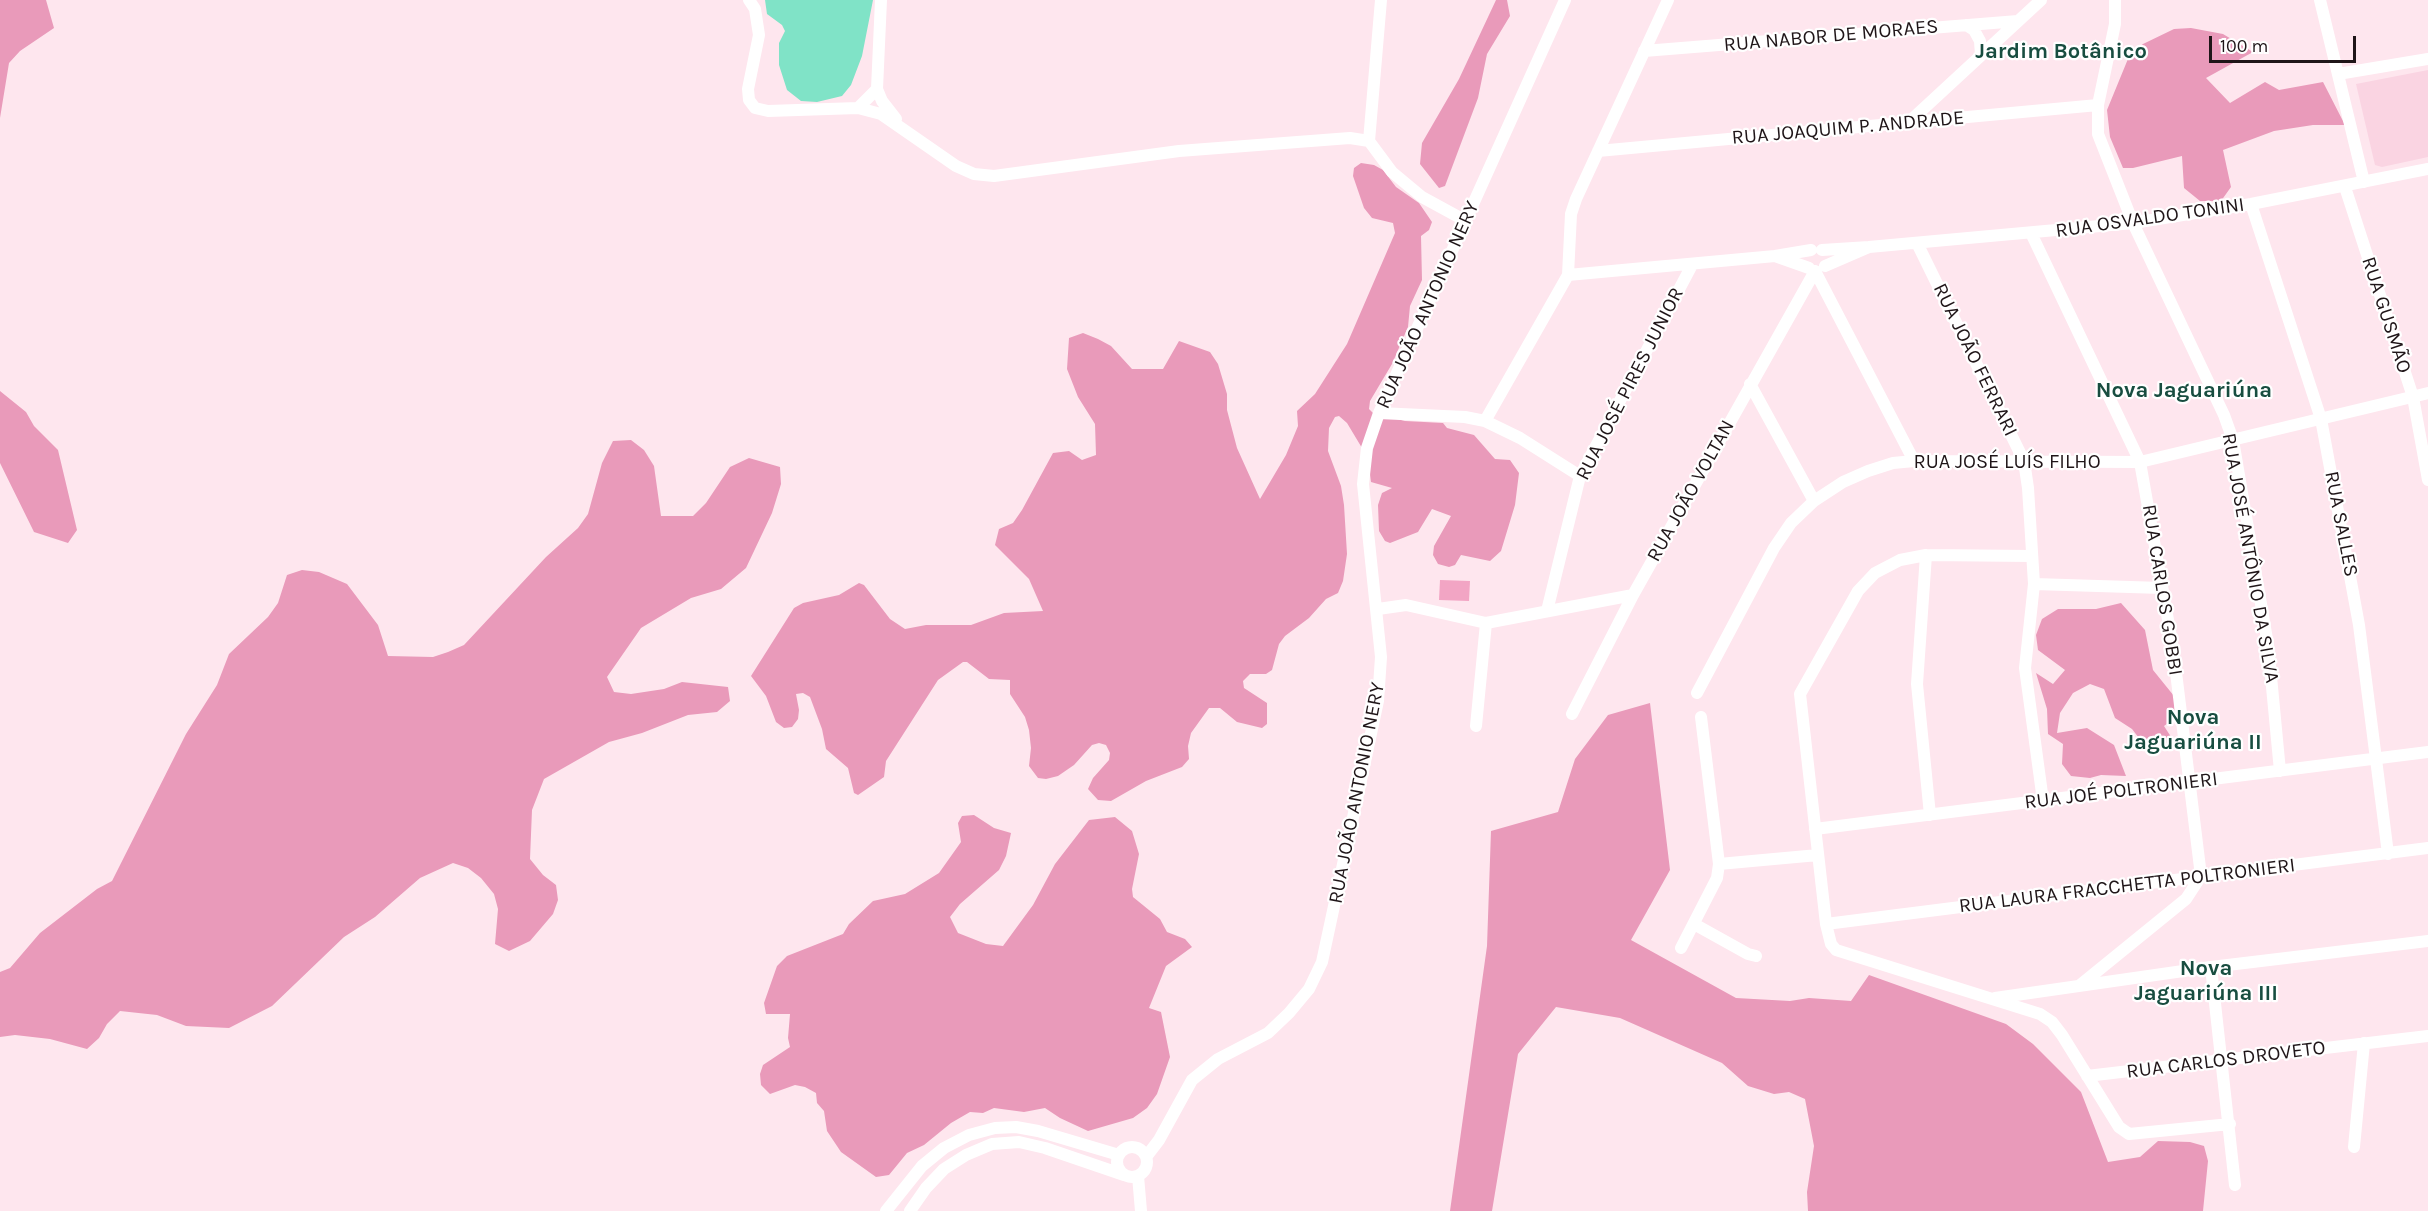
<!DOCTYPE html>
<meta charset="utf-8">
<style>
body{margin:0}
#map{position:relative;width:2428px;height:1211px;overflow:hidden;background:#fee6ee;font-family:Karla,sans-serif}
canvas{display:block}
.scale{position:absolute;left:2209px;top:36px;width:147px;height:27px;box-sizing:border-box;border:3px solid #1f1518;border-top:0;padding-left:8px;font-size:18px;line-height:21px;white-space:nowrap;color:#1f1518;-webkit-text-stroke:4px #fff;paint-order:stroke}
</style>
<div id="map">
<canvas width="2428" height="1211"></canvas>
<div class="scale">100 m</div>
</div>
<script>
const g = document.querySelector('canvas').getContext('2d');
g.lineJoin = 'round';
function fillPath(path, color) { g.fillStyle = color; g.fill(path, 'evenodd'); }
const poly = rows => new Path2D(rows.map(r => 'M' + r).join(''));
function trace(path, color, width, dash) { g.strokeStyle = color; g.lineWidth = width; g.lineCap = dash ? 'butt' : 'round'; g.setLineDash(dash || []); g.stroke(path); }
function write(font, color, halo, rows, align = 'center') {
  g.font = font + ' Karla,sans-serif'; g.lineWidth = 4.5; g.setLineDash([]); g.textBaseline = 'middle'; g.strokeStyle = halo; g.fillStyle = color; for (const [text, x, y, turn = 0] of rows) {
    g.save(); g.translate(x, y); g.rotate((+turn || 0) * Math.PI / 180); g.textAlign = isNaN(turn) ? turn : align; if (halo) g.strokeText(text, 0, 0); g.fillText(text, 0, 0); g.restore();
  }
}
fillPath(poly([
 [2428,70,2428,157,2382,167,2375,165,2356,84]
]), '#fad4e2');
fillPath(poly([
 [1440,580,1470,581,1469,601,1439,600]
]), '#f2a5c4');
fillPath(poly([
 [0,0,46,0,54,28,20,51,9,63,0,118],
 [1496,0,1507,0,1510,16,1487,54,1478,98,1445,186,1439,188,1420,164,1422,143,1459,79],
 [2191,28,2223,34,2253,52,2206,78,2230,103,2265,82,2279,90,2323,82,2345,125,2313,125,2274,131,2223,150,2231,187,2221,201,2200,201,2184,188,2182,156,2133,168,2123,168,2110,137,2107,110,2130,54,2143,44,2174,29],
 [1361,163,1374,165,1383,170,1396,187,1419,203,1432,222,1429,230,1421,236,1422,280,1410,306,1408,327,1392,364,1370,401,1369,409,1373,413,1405,421,1443,423,1447,428,1474,435,1495,459,1510,460,1519,473,1515,505,1501,551,1490,561,1461,555,1455,565,1449,567,1438,564,1433,555,1434,546,1451,516,1432,509,1418,532,1390,543,1385,541,1379,531,1378,505,1382,493,1392,488,1371,482,1368,458,1347,423,1339,416,1335,417,1329,428,1328,451,1341,486,1344,505,1347,554,1343,581,1338,593,1326,599,1309,618,1285,636,1279,644,1272,670,1266,674,1250,674,1243,681,1244,688,1267,703,1267,724,1262,728,1237,722,1220,708,1209,708,1191,733,1188,746,1189,759,1182,767,1146,781,1111,801,1098,800,1088,789,1093,778,1109,760,1110,753,1106,745,1099,743,1092,745,1074,765,1058,776,1046,779,1038,778,1029,766,1031,748,1029,730,1025,717,1010,694,1010,680,989,679,967,662,963,662,938,680,886,761,884,777,858,795,854,793,848,768,826,749,822,729,810,697,803,693,796,694,799,710,798,719,792,727,784,728,776,722,766,696,751,676,794,608,803,603,839,595,859,583,864,585,890,619,905,629,926,625,971,625,1004,613,1043,611,1029,579,995,545,999,529,1013,523,1022,510,1053,453,1069,451,1082,460,1096,455,1095,424,1078,397,1067,369,1069,338,1083,333,1098,339,1111,346,1132,369,1163,369,1179,341,1210,352,1218,364,1227,394,1227,410,1237,448,1260,499,1286,455,1298,426,1297,411,1315,394,1347,344,1395,233,1393,223,1372,218,1364,208,1353,176,1354,168],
 [0,391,26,412,34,426,58,450,77,530,68,543,34,532,0,463],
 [631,440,644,450,654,466,661,516,693,516,706,503,730,467,749,458,780,467,781,484,772,513,746,568,721,589,691,598,641,628,607,677,614,692,631,694,664,689,682,682,728,687,730,701,717,712,688,715,642,733,609,742,544,779,532,810,530,859,543,875,556,885,558,900,553,914,530,941,509,951,495,944,498,909,494,894,481,878,468,868,453,863,420,878,375,917,344,937,272,1006,229,1028,186,1026,157,1015,120,1011,107,1024,99,1038,87,1049,50,1039,15,1035,0,1037,0,972,10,968,40,933,97,889,112,881,186,734,217,685,229,654,268,617,278,603,287,575,302,570,319,572,347,584,378,625,388,656,433,657,448,652,464,645,546,557,578,528,588,514,602,463,613,441],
 [2121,603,2145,630,2153,670,2174,696,2175,718,2164,726,2175,743,2142,742,2132,729,2115,718,2104,689,2090,684,2073,693,2060,713,2057,733,2087,728,2114,745,2126,776,2101,775,2090,778,2071,776,2062,764,2063,744,2048,734,2047,709,2036,673,2053,684,2065,670,2038,650,2036,635,2042,619,2058,609,2096,609],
 [1650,703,1670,870,1631,940,1736,998,1790,1001,1809,998,1851,1001,1869,975,2006,1024,2033,1044,2081,1092,2108,1162,2140,1157,2158,1141,2190,1142,2204,1146,2208,1161,2203,1211,1808,1211,1807,1192,1814,1146,1805,1099,1789,1092,1774,1094,1748,1086,1722,1063,1620,1018,1556,1007,1518,1054,1492,1211,1450,1211,1487,946,1491,831,1558,812,1575,759,1608,715],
 [974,815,994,828,1011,833,1006,856,999,870,960,904,950,917,958,933,986,944,1003,946,1033,905,1055,864,1089,820,1115,817,1132,831,1139,854,1132,889,1133,897,1160,919,1167,932,1185,939,1192,947,1166,966,1149,1008,1161,1012,1170,1057,1157,1094,1147,1108,1133,1118,1088,1131,1060,1118,1045,1108,1024,1112,994,1108,983,1113,970,1112,951,1123,924,1145,907,1153,889,1175,876,1177,841,1152,827,1131,824,1111,817,1103,816,1093,805,1087,795,1085,770,1094,761,1085,760,1074,763,1065,790,1047,788,1038,790,1014,766,1014,764,1003,777,966,787,956,843,934,849,924,873,901,905,894,939,873,961,842,958,823,962,816]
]), '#e99aba');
fillPath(poly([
 [765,0,873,0,862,56,851,85,842,96,817,102,801,101,787,90,779,65,779,43,785,31,782,25,767,14]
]), '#80e3c7');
trace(poly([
 [749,0,755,9,759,35,748,89,749,100,755,108,768,111,858,108,881,114,956,166,974,174,994,176,1179,151,1350,138,1369,141,1392,172,1422,197,1466,221],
 [881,0,877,89,882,101,896,119],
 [2115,0,2115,24,2098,105,2098,134,2133,223,2224,415,2233,440,2268,645,2280,771],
 [2320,0,2364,182],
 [1966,25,1974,30,1980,41,1981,55],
 [1644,51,2018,21],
 [2338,74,2428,59],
 [858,108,877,89],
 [1909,122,2041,0],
 [1369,141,1381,0],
 [1598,151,2098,105],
 [2345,187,2413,397,2428,480],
 [2251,204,2321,419,2359,625,2388,854],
 [2031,233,2140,462,2173,648,2201,876,2186,899,2079,986],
 [1917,243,2024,461,2028,488,2034,584,2025,668,2043,801],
 [1869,247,2133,223,2251,204,2428,169],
 [1822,250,1869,247,1825,266],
 [1809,268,1775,256,1811,250],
 [1815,271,1914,461],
 [1568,275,1775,256],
 [1750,384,1814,501],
 [1379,413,1465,417,1485,421,1520,438,1580,476],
 [1485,421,1568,275,1571,214,1576,199,1668,0],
 [1926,555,1917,684,1930,815],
 [2032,556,1926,555,1900,560,1875,573,1858,591,1800,694,1826,924,1831,944,1836,950,2040,1014,2052,1022,2062,1035,2119,1127,2129,1134,2230,1124],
 [2034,584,2162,588],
 [1378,609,1406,605,1486,623,1633,595],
 [1547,611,1580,476,1692,265],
 [1697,693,1774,548,1791,523,1814,501,1843,482,1868,471,1893,463,1914,461,2140,462,2428,393],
 [1572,714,1633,595,1815,271],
 [1701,717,1719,864],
 [1476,726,1486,623],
 [1815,829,2428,752],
 [1694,924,1748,954,1756,956],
 [1826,924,2428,848],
 [1681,948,1717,878,1719,864,1818,855],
 [2211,967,2235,1185],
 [1995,998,2211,967,2428,941],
 [2087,1076,2428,1036],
 [2354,1147,2364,1043],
 '1117 1162a15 15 0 1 1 30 0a15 15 0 1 1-30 0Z',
 [1146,1157,1159,1140,1192,1080,1218,1059,1268,1033,1289,1013,1309,989,1322,962,1378,701,1381,657,1363,484,1367,448,1379,413,1565,0],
 [1138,1176,1141,1211],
 [886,1211,922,1166,944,1148,969,1135,995,1128,1016,1127,1038,1131,1119,1155],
 [910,1211,926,1188,944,1169,966,1155,992,1144,1019,1142,1045,1148,1124,1175]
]), '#fff', 12);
write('20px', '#1f1518', '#fff', [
 ["RUA NABOR DE MORAES",1831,36,-5],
 ["RUA JOAQUIM P. ANDRADE",1848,128,-5],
 ["RUA OSVALDO TONINI",2150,218,-8],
 ["RUA JOÃO ANTONIO NERY",1428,305,-66],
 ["RUA GUSMÃO",2386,315,72],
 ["RUA JOÃO FERRARI",1975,360,64],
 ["RUA JOSÉ PIRES JUNIOR",1630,384,-63],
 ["RUA JOSÉ LUÍS FILHO",2007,462],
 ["RUA JOÃO VOLTAN",1691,491,-61],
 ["RUA SALLES",2341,524,79],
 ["RUA JOSÉ ANTÔNIO DA SILVA",2250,558,80],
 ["RUA CARLOS GOBBI",2162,590,81],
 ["RUA JOÉ POLTRONIERI",2121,791,-7],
 ["RUA JOÃO ANTONIO NERY",1357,793,-79],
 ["RUA LAURA FRACCHETTA POLTRONIERI",2127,886,-7],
 ["RUA CARLOS DROVETO",2226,1060,-7]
]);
write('bold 22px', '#184d40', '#fff', [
 ["Jardim Botânico",2061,52],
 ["Nova Jaguariúna",2184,391],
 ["Nova",2193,718],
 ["Jaguariúna II",2193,743],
 ["Nova",2206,969],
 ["Jaguariúna III",2206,994]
]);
</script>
